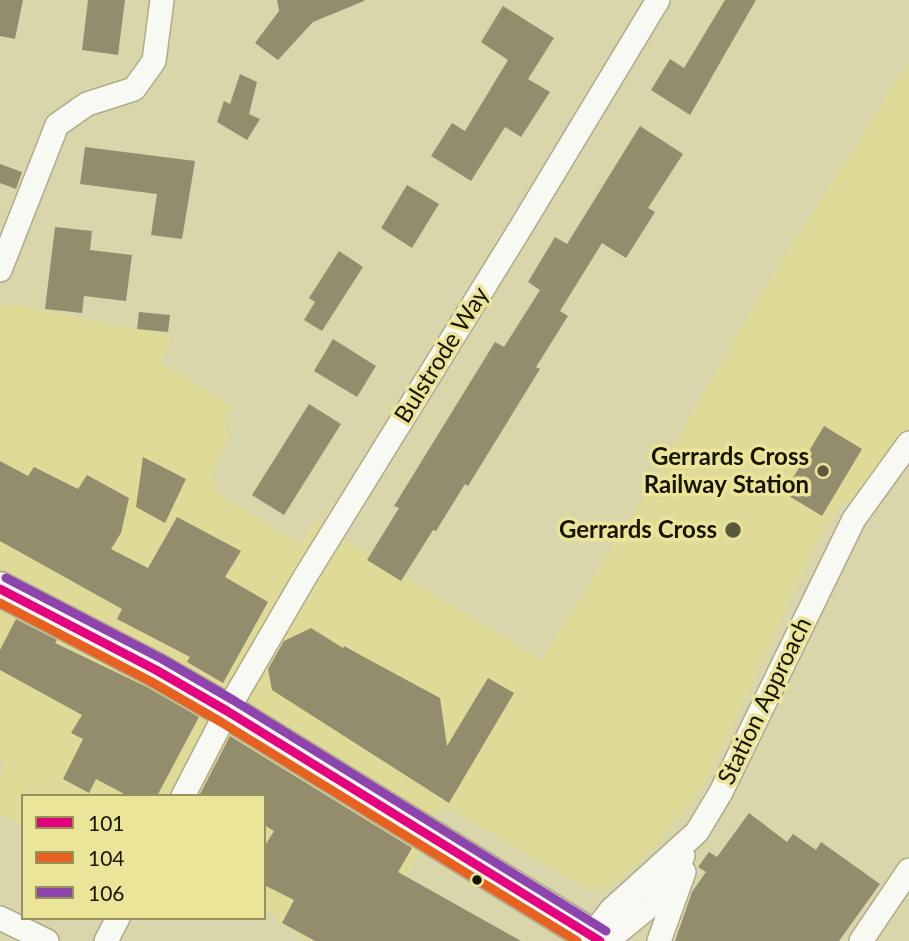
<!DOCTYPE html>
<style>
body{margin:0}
#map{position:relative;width:909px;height:941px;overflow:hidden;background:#d9d6ac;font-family:Lato,sans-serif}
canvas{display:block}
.legend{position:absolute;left:21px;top:794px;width:245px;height:126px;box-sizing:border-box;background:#ebe59a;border:2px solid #97915c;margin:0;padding:9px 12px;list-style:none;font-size:21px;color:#181400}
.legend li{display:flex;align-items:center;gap:14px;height:35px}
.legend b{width:35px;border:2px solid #97915c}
</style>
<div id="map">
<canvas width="909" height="941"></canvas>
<ul class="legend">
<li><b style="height:9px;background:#e5007d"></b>101</li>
<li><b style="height:9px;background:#e76120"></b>104</li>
<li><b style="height:9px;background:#8e44ad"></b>106</li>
</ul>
</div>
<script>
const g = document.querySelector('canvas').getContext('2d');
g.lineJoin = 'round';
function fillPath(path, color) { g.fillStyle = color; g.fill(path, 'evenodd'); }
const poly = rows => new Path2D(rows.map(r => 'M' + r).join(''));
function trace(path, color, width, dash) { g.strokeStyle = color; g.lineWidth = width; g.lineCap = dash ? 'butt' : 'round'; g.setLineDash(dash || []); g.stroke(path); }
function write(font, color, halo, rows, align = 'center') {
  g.font = font + ' Lato,sans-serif'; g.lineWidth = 7; g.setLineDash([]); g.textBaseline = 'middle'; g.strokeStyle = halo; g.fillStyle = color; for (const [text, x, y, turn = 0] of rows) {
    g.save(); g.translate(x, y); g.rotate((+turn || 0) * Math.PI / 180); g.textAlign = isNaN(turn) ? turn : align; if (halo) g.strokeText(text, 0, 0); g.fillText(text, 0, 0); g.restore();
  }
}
fillPath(poly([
 [909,61,909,459,874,508,845,500,819,537,705,784,657,846,619,880,608,887,597,890,584,888,448,808,417,820,423,849,366,941,308,941,280,922,264,906,264,796,23,796,23,825,0,815,0,776,6,763,0,760,0,305,19,305,171,336,161,363,233,406,224,423,230,437,213,471,214,487,218,493,301,544,315,521,541,660,638,506,759,297]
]), '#e0da99');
fillPath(poly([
 [0,0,23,0,15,39,0,36],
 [88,0,125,0,118,55,82,50],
 [277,0,364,0,364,1,313,22,278,60,255,43,279,11],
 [725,0,756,0,690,115,651,90,670,59,684,68],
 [503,6,554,38,528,79,550,92,521,137,505,127,471,181,431,156,452,123,465,131,508,60,481,42],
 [240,74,257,82,249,114,260,119,247,140,217,122,224,101,230,104],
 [640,126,683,154,648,208,655,212,626,258,602,243,560,311,568,316,536,367,540,369,468,486,465,484,436,531,433,530,401,581,367,560,399,508,394,506,495,342,504,347,540,290,528,282,555,237,567,244],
 [85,147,195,161,182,239,151,235,157,194,80,184],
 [0,164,22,172,16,189,0,183],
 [407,185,439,204,412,248,381,228],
 [55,227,92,231,90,250,132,255,126,301,84,296,82,313,45,309],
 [339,251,363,267,322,331,304,320,315,302,309,298],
 [139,312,170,315,168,332,137,329],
 [333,339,376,366,357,397,314,371],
 [309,404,341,424,284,515,252,495],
 [824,426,862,449,822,516,784,493],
 [143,457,186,479,165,523,136,507],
 [0,461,28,476,34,467,78,489,87,475,129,498,121,533,111,549,148,568,177,517,241,551,225,577,268,602,223,683,187,662,190,657,117,619,122,609,0,541],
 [16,619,57,640,55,643,147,687,199,717,157,796,128,796,96,779,89,793,63,779,83,739,71,733,82,715,0,670,0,650],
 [311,628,343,648,344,646,364,657,440,698,447,746,488,678,514,693,449,803,272,690,268,669,281,646,284,641],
 [230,736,412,848,398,872,521,941,315,941,282,923,294,900,264,885,264,847,274,831,264,825,264,796,199,796],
 [749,813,787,842,793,834,816,850,821,842,880,884,839,941,675,941,692,892,706,872,698,867,709,852,717,857]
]), '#938c6d');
const minor = poly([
 [0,270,57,125,87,104,134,89,154,61,162,0],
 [183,796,227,711,305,577,518,232,658,0],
 [0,918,47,941],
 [591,936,611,910,697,832,721,792,854,519,909,443],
 [106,941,118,918],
 [607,941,650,906,659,896,683,856],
 [659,941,684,872],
 [861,941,909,870]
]);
const secondary = poly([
 [0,589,156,670,227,711,600,941]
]);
trace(minor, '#aeab8a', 26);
trace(secondary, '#aeab8a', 37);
trace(minor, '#f9f9f3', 23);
trace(secondary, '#f9f9f3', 33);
trace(poly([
 [0,589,156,670,227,711,600,941]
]), '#e5007d', 9);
trace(poly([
 [0,603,150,681,221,722,577,941]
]), '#e76120', 9);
trace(poly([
 [6,578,162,659,233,700,606,931]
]), '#8e44ad', 9);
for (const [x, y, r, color] of [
 [823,471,7,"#5c583c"],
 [733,530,9,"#5c583c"],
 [477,880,6,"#181400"]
]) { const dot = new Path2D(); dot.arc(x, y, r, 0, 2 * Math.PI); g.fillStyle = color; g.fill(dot); trace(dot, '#ebe59a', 2.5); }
write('24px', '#181400', '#ebe59a', [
 ["Bulstrode Way",442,355,-58],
 ["Station Approach",765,701,-64]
]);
write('bold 24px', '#181400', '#ebe59a', [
 ["Gerrards Cross",809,457],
 ["Railway Station",809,485],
 ["Gerrards Cross",717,530]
], 'right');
</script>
